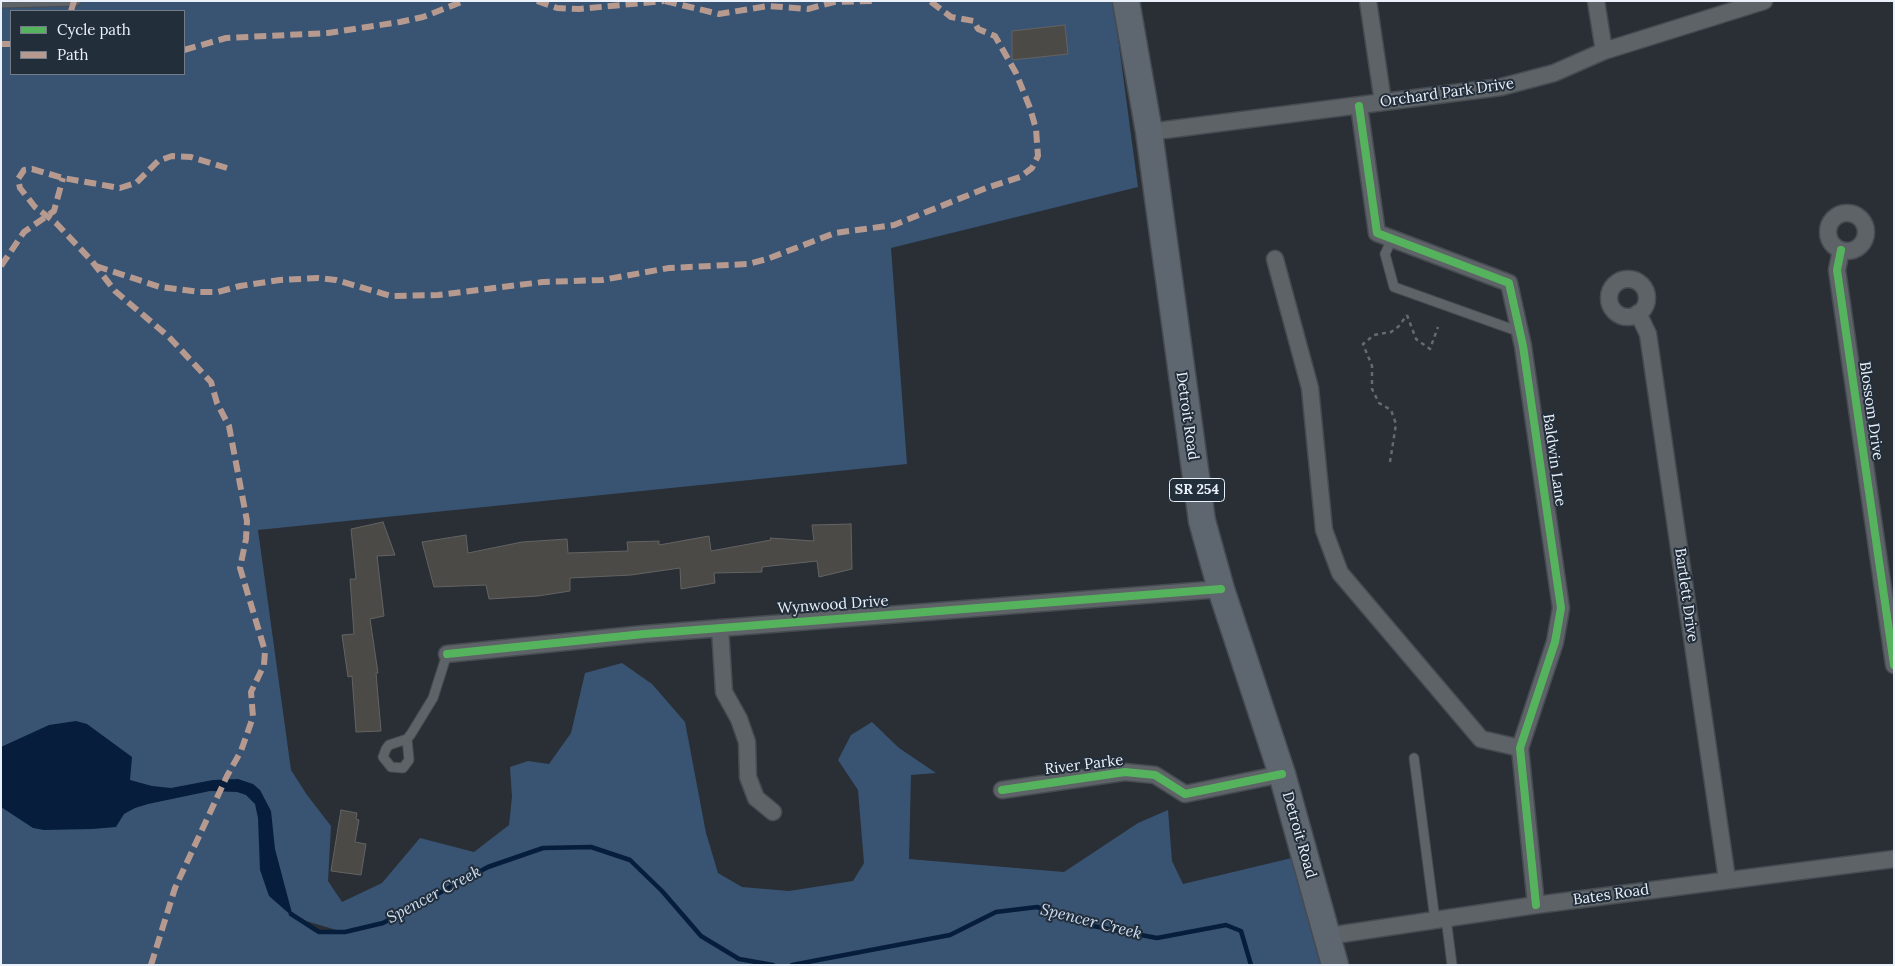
<!DOCTYPE html>
<style>
body{margin:0}
#map{position:relative;width:1895px;height:966px;overflow:hidden;background:#292f35;font-family:Lora,serif}
canvas{display:block}
.frame{position:absolute;inset:0;border:2px solid #eaf1fa;pointer-events:none}
.legend{position:absolute;left:10px;top:10px;width:175px;height:65px;box-sizing:border-box;background:#232e3b;border:1px solid #737c87;margin:0;padding:6px 9px;list-style:none;font-size:15px;color:#eaf1fa}
.legend li{display:flex;align-items:center;gap:10px;height:25px}
.legend b{width:25px;border:1px solid #737c87}
</style>
<div id="map">
<canvas width="1895" height="966"></canvas>
<div class="frame"></div>
<ul class="legend">
<li><b style="height:6px;background:#56b35d"></b>Cycle path</li>
<li><b style="height:6px;background:#b69a8f"></b>Path</li>
</ul>
</div>
<script>
const g = document.querySelector('canvas').getContext('2d');
g.lineJoin = 'round';
function fillPath(path, color) { g.fillStyle = color; g.fill(path, 'evenodd'); }
const poly = rows => new Path2D(rows.map(r => 'M' + r).join(''));
function trace(path, color, width, dash) { g.strokeStyle = color; g.lineWidth = width; g.lineCap = dash ? 'butt' : 'round'; g.setLineDash(dash || []); g.stroke(path); }
function write(font, color, halo, rows, align = 'center') {
  g.font = font + ' Lora,serif'; g.lineWidth = 4; g.setLineDash([]); g.textBaseline = 'middle'; g.strokeStyle = halo; g.fillStyle = color; for (const [text, x, y, turn = 0] of rows) {
    g.save(); g.translate(x, y); g.rotate((+turn || 0) * Math.PI / 180); g.textAlign = isNaN(turn) ? turn : align; if (halo) g.strokeText(text, 0, 0); g.fillText(text, 0, 0); g.restore();
  }
}
fillPath(poly([
 [1,1,1113,1,1138,187,891,248,907,464,258,530,291,770,307,795,331,826,328,881,342,902,382,883,420,838,474,852,509,825,512,797,510,767,528,761,549,764,571,733,585,673,622,663,652,684,685,722,706,833,718,873,742,887,789,891,853,881,864,863,858,790,838,760,851,735,872,722,899,748,936,773,911,775,909,859,1064,872,1138,823,1168,810,1172,861,1183,884,1296,857,1321,965,1,965],
 [11,11,184,11,184,74,11,74],
 [295,918,296,918,343,932,319,932]
]), '#395372');
fillPath(poly([
 [76,721,87,724,132,757,130,780,152,786,171,788,213,780,238,779,253,784,260,790,271,811,275,849,293,917,269,896,260,870,258,818,255,804,246,795,237,792,210,791,148,804,135,808,124,814,116,827,92,829,44,830,33,828,1,807,1,747,49,725]
]), '#061e3b');
trace(poly([
 [291,914,319,932,345,932,383,923,488,867,543,848,591,847,630,860,662,891,701,936,739,959,773,965],
 [792,965,950,935,996,912,1037,907,1093,926,1157,938,1226,925,1241,931,1251,965]
]), '#061e3b', 4.5);
const building = poly([
 [1065,25,1068,54,1012,60,1012,31,1065,25],
 [383,522,395,555,377,556,384,616,370,619,378,673,376,673,381,731,356,732,352,676,348,677,342,635,354,634,350,579,356,579,351,529,383,522],
 [851,524,852,569,819,577,817,561,762,567,762,572,714,573,715,583,681,589,680,568,631,575,570,578,570,591,538,596,489,599,486,585,434,587,422,542,466,535,468,553,522,542,567,539,568,553,628,551,627,542,659,541,659,545,709,536,711,551,771,540,770,538,814,541,812,525,851,524],
 [341,810,357,813,356,819,359,820,355,842,366,844,361,875,331,871,341,810]
]);
fillPath(building, '#4c4a46');
trace(building, '#636363', 1);
const lane = poly([
 [3,3,76,1],
 [1392,239,1385,254,1394,287,1520,332],
 [407,739,409,760,403,768,391,767,383,757,386,749,389,745,407,739,411,734,433,698,447,654],
 [1414,758,1435,920],
 [1446,918,1452,965]
]);
const street = poly([
 [1368,1,1383,102],
 [1596,1,1604,51],
 [1359,106,1377,233,1509,283,1523,346,1561,608,1555,642,1520,748,1536,905],
 [1149,132,1501,87,1554,73,1604,51,1764,1],
 '1828 232a19 19 0 1 1 38 0a19 19 0 1 1-38 0Z',
 [1841,250,1837,270,1894,665],
 [1275,259,1310,388,1324,530,1340,573,1481,739,1520,748],
 '1609 298a19 19 0 1 1 38 0a19 19 0 1 1-38 0Z',
 [1638,313,1648,334,1727,879],
 [720,628,724,692,739,719,747,742,748,777,756,798,773,812],
 [447,654,644,634,1221,589],
 [1002,790,1125,772,1155,775,1185,794,1282,774],
 [1328,936,1536,905,1894,859]
]);
const primary = poly([
 [1126,1,1149,132,1202,521,1221,589,1282,774,1335,965]
]);
trace(lane, '#464b51', 11);
trace(street, '#464b51', 19);
trace(primary, '#464b51', 29);
trace(poly([
 [1407,315,1416,339,1430,349,1438,327],
 [1390,462,1396,424,1391,410,1379,403,1372,389,1372,366,1363,344,1374,335,1391,332,1399,326,1407,315]
]), '#656a6f', 2.5, [4, 4]);
trace(lane, '#5e6368', 9);
trace(street, '#5e6368', 16);
trace(primary, '#5e666f', 26);
trace(poly([
 [537,1,557,8,579,9,664,1],
 [665,1,719,14,768,6,808,9,834,2,874,1],
 [71,11,74,1],
 [1,44,11,44],
 [184,50,226,38,328,33,400,22,423,17,464,1],
 [1,266,24,232,54,211,63,178],
 [96,266,160,287,200,292,218,292,240,286,280,280,318,278,336,280,391,296,438,295,543,282,602,280,669,268,748,264,767,259,835,233,894,225,986,188,1020,177,1032,168,1038,156,1036,129,1030,108,1016,73,995,36,978,29,974,21,951,17,930,1],
 [151,965,175,888,227,776,241,751,253,717,251,692,264,665,265,651,240,568,246,539,247,521,229,426,217,403,211,382,169,337,115,291,91,260,56,223,35,207,20,188,18,179,24,170,32,169,63,178,120,188,136,183,158,161,172,156,191,157,227,168]
]), '#b69a8f', 6, [12, 6]);
trace(poly([
 [1359,106,1377,233,1509,283,1523,346,1561,608,1555,642,1520,748,1536,905],
 [1841,250,1837,270,1894,665],
 [447,654,644,634,1221,589],
 [1002,790,1125,772,1155,775,1185,794,1282,774]
]), '#56b35d', 8);
for (const [x, y, w] of [
 [1197,490,55]
]) { const box = new Path2D(); box.roundRect(x - w / 2, y - 11.5, w, 23, 4); g.fillStyle = '#232e3b'; g.fill(box); trace(box, '#eaf1fa', 1); }
write('bold 14px', '#eaf1fa', null, [
 ["SR 254",1197,490]
]);
write('15px', '#eaf1fa', '#232e3b', [
 ["Orchard Park Drive",1447,93,-8],
 ["Blossom Drive",1871,411,82],
 ["Detroit Road",1187,416,82],
 ["Baldwin Lane",1554,460,82],
 ["Bartlett Drive",1686,595,82],
 ["Wynwood Drive",833,605,-4],
 ["River Parke",1084,765,-7],
 ["Detroit Road",1299,835,74],
 ["Bates Road",1611,895,-8]
]);
write('italic 16px', '#c8dbf3', '#232e3b', [
 ["Spencer Creek",434,895,-28],
 ["Spencer Creek",1091,922,14]
]);
</script>
